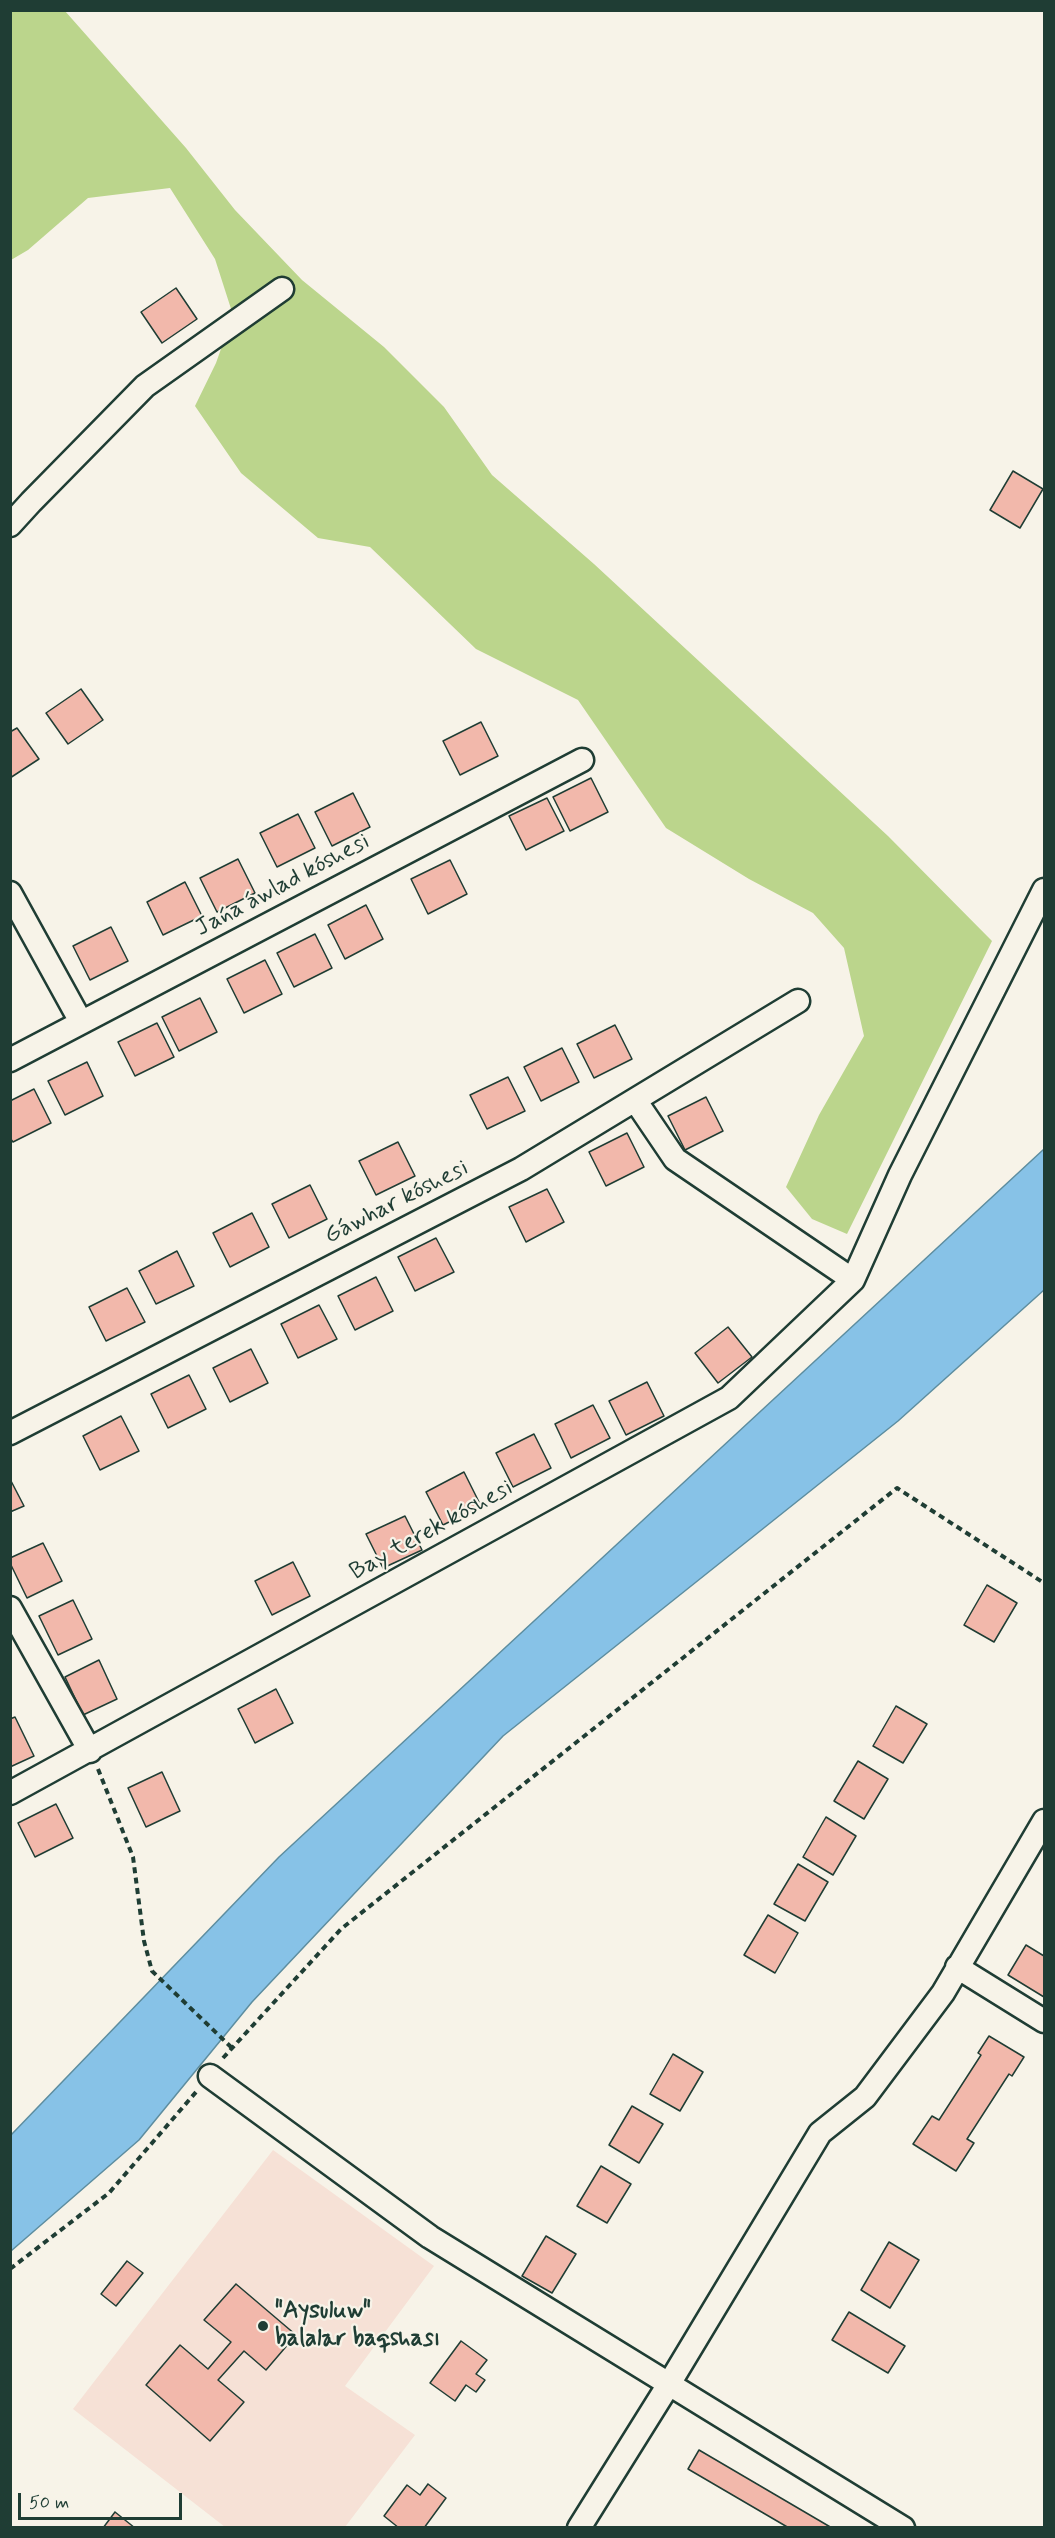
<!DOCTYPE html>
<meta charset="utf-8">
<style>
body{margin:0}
#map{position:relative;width:1055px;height:2538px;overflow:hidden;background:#f7f3e8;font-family:Mynerve,sans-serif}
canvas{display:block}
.frame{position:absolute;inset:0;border:12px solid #1f3d34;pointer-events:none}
.scale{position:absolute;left:18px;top:2493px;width:164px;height:27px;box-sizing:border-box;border:3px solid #1f3d34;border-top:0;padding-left:8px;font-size:18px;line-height:21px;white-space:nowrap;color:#1f3d34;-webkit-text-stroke:4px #f7f3e8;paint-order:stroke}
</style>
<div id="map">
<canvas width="1055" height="2538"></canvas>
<div class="frame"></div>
<div class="scale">50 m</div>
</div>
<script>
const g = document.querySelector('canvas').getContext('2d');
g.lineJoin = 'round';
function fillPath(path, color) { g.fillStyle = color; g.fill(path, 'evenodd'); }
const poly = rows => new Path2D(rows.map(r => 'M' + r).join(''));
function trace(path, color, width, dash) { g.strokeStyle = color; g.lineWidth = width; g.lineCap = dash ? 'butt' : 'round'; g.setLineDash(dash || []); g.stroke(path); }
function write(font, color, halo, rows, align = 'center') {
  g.font = font + ' Mynerve,sans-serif'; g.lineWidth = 4.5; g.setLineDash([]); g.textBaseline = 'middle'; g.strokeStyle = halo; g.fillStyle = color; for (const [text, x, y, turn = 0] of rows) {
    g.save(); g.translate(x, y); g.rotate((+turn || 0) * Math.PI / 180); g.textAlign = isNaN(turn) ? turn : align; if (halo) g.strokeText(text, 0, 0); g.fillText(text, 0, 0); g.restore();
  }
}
fillPath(poly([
 [273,2150,434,2266,345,2386,415,2435,345,2527,225,2527,73,2409]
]), '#f6e1d6');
fillPath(poly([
 [11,11,65,11,186,148,235,210,302,280,384,347,444,407,492,475,594,564,888,836,992,941,847,1234,812,1219,786,1187,819,1115,864,1036,844,948,813,913,749,879,666,828,578,700,476,649,370,547,318,538,241,473,195,406,216,363,233,315,215,259,170,188,88,198,28,250,11,260]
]), '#bbd58c');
const water = poly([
 [1044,1149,1044,1290,898,1421,503,1736,252,2002,139,2140,11,2251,11,2135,279,1857,1044,1149]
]);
fillPath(water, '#87c2e7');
trace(water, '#5d8d9f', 1.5);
const building = poly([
 [176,288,197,319,162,343,141,312,176,288],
 [1013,471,1043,489,1020,528,990,510,1013,471],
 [81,689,103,720,68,744,46,713,81,689],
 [481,722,498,756,460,775,443,741,481,722],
 [17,728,39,759,10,778,10,732,17,728],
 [591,778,608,812,570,831,553,797,591,778],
 [353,793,370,827,332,846,315,812,353,793],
 [547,798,564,831,526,850,509,816,547,798],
 [298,814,315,848,277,867,260,833,298,814],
 [238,859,255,893,217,912,200,878,238,859],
 [450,860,467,894,428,914,411,879,450,860],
 [185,882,202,916,163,935,147,902,185,882],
 [366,905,383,939,345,959,328,925,366,905],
 [111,927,128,961,90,980,73,946,111,927],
 [315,934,332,968,294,987,277,953,315,934],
 [265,960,282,994,244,1013,227,979,265,960],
 [200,998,217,1032,179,1051,162,1017,200,998],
 [157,1023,174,1057,135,1076,118,1042,157,1023],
 [615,1025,632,1059,594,1078,577,1044,615,1025],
 [562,1048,579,1082,541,1101,524,1067,562,1048],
 [87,1062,103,1096,65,1115,48,1081,87,1062],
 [508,1077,525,1111,487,1129,470,1095,508,1077],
 [34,1089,51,1123,13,1142,10,1138,10,1101,34,1089],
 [706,1097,723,1131,685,1150,668,1116,706,1097],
 [627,1133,644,1167,606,1186,589,1152,627,1133],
 [398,1142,415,1176,376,1195,359,1161,398,1142],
 [310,1185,327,1219,289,1238,272,1204,310,1185],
 [547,1189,564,1222,526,1242,509,1207,547,1189],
 [252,1213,269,1247,230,1267,213,1233,252,1213],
 [436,1238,454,1272,415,1291,398,1257,436,1238],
 [177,1251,194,1286,156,1304,139,1271,177,1251],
 [376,1277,393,1311,355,1330,338,1296,376,1277],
 [127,1288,145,1322,106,1341,89,1307,127,1288],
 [319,1305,337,1339,298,1358,281,1324,319,1305],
 [728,1327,752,1357,718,1383,695,1353,728,1327],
 [251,1349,268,1383,230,1402,213,1368,251,1349],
 [189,1375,206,1409,168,1428,151,1394,189,1375],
 [647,1382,664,1416,626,1435,609,1401,647,1382],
 [593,1405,610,1438,571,1458,555,1424,593,1405],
 [121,1416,139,1451,100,1470,83,1436,121,1416],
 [534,1434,551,1468,513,1487,496,1453,534,1434],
 [464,1472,481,1506,443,1525,426,1492,464,1472],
 [10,1479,24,1506,10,1512,10,1479],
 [405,1516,422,1550,383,1568,366,1534,405,1516],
 [43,1543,62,1581,27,1598,10,1563,10,1558,43,1543],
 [293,1562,310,1596,272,1615,255,1581,293,1562],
 [987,1585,1017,1603,994,1642,964,1625,987,1585],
 [73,1600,92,1639,58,1655,39,1616,73,1600],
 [99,1660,117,1699,83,1715,65,1677,99,1660],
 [276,1689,293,1723,255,1743,238,1709,276,1689],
 [896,1706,927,1724,903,1763,873,1746,896,1706],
 [15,1717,34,1756,10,1767,10,1719,15,1717],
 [858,1761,888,1779,864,1819,834,1801,858,1761],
 [162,1772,180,1811,146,1827,128,1788,162,1772],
 [56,1804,73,1838,35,1857,18,1823,56,1804],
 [826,1817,856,1836,833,1875,803,1857,826,1817],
 [798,1864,828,1882,805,1921,774,1904,798,1864],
 [768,1915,798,1933,775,1973,744,1955,768,1915],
 [1026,1945,1044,1956,1044,1997,1008,1975,1026,1945],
 [989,2036,1024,2057,1012,2076,1009,2074,967,2139,974,2143,956,2171,913,2144,932,2116,939,2120,981,2055,978,2053,989,2036],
 [673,2054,703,2072,680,2111,650,2094,673,2054],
 [632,2106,663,2124,639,2163,609,2145,632,2106],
 [601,2166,631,2184,607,2223,577,2206,601,2166],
 [546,2236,576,2254,552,2293,522,2276,546,2236],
 [889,2242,919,2260,890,2308,861,2290,889,2242],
 [127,2261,143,2273,116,2306,101,2294,127,2261],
 [236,2284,296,2335,266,2370,244,2351,218,2380,244,2402,210,2441,146,2385,180,2345,208,2369,231,2342,204,2320,236,2284],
 [849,2312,905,2346,888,2373,832,2340,849,2312],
 [461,2341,487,2360,476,2374,485,2380,476,2392,466,2385,455,2401,430,2383,461,2341],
 [699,2450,832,2528,789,2528,688,2469,699,2450],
 [428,2484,446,2498,424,2528,399,2528,384,2516,407,2485,420,2495,428,2484],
 [115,2512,135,2528,103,2528,115,2512]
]);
fillPath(building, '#f2b8ab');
trace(building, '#1f3d34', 1.5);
const minor = poly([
 [10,525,31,502,145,386,282,289],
 [10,893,81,1022],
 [10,1060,582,760],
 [635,1100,675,1159,853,1280],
 [10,1433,521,1169,798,1001],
 [10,1608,90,1751],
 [10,1793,729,1398,853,1280,900,1175,1044,890],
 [957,1967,1044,2021],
 [210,2076,430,2237,903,2528],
 [579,2528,669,2384,820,2133,865,2097,943,1993,1044,1821]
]);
trace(minor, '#1f3d34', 27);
trace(poly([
 [98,1769,133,1857,144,1941,152,1971,231,2047],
 [223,2058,341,1929,897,1488,1044,1583],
 [10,2269,109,2193,196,2092]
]), '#1f3d34', 4, [6, 4.5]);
trace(minor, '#f7f3e8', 22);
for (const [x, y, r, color] of [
 [263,2326,6,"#1f3d34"]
]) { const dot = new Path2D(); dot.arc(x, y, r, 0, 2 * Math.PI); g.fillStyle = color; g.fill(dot); trace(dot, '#f7f3e8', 2); }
write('24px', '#1f3d34', '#f7f3e8', [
 ["Jańa áwlad kóshesi",283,886,-28],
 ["Gáwhar kóshesi",397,1203,-27],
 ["Bay terek kóshesi",432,1531,-29]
]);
write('bold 24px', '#1f3d34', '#f7f3e8', [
 ["\"Aysuluw\"",275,2312],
 ["balalar baqshası",275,2340]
], 'left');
</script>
